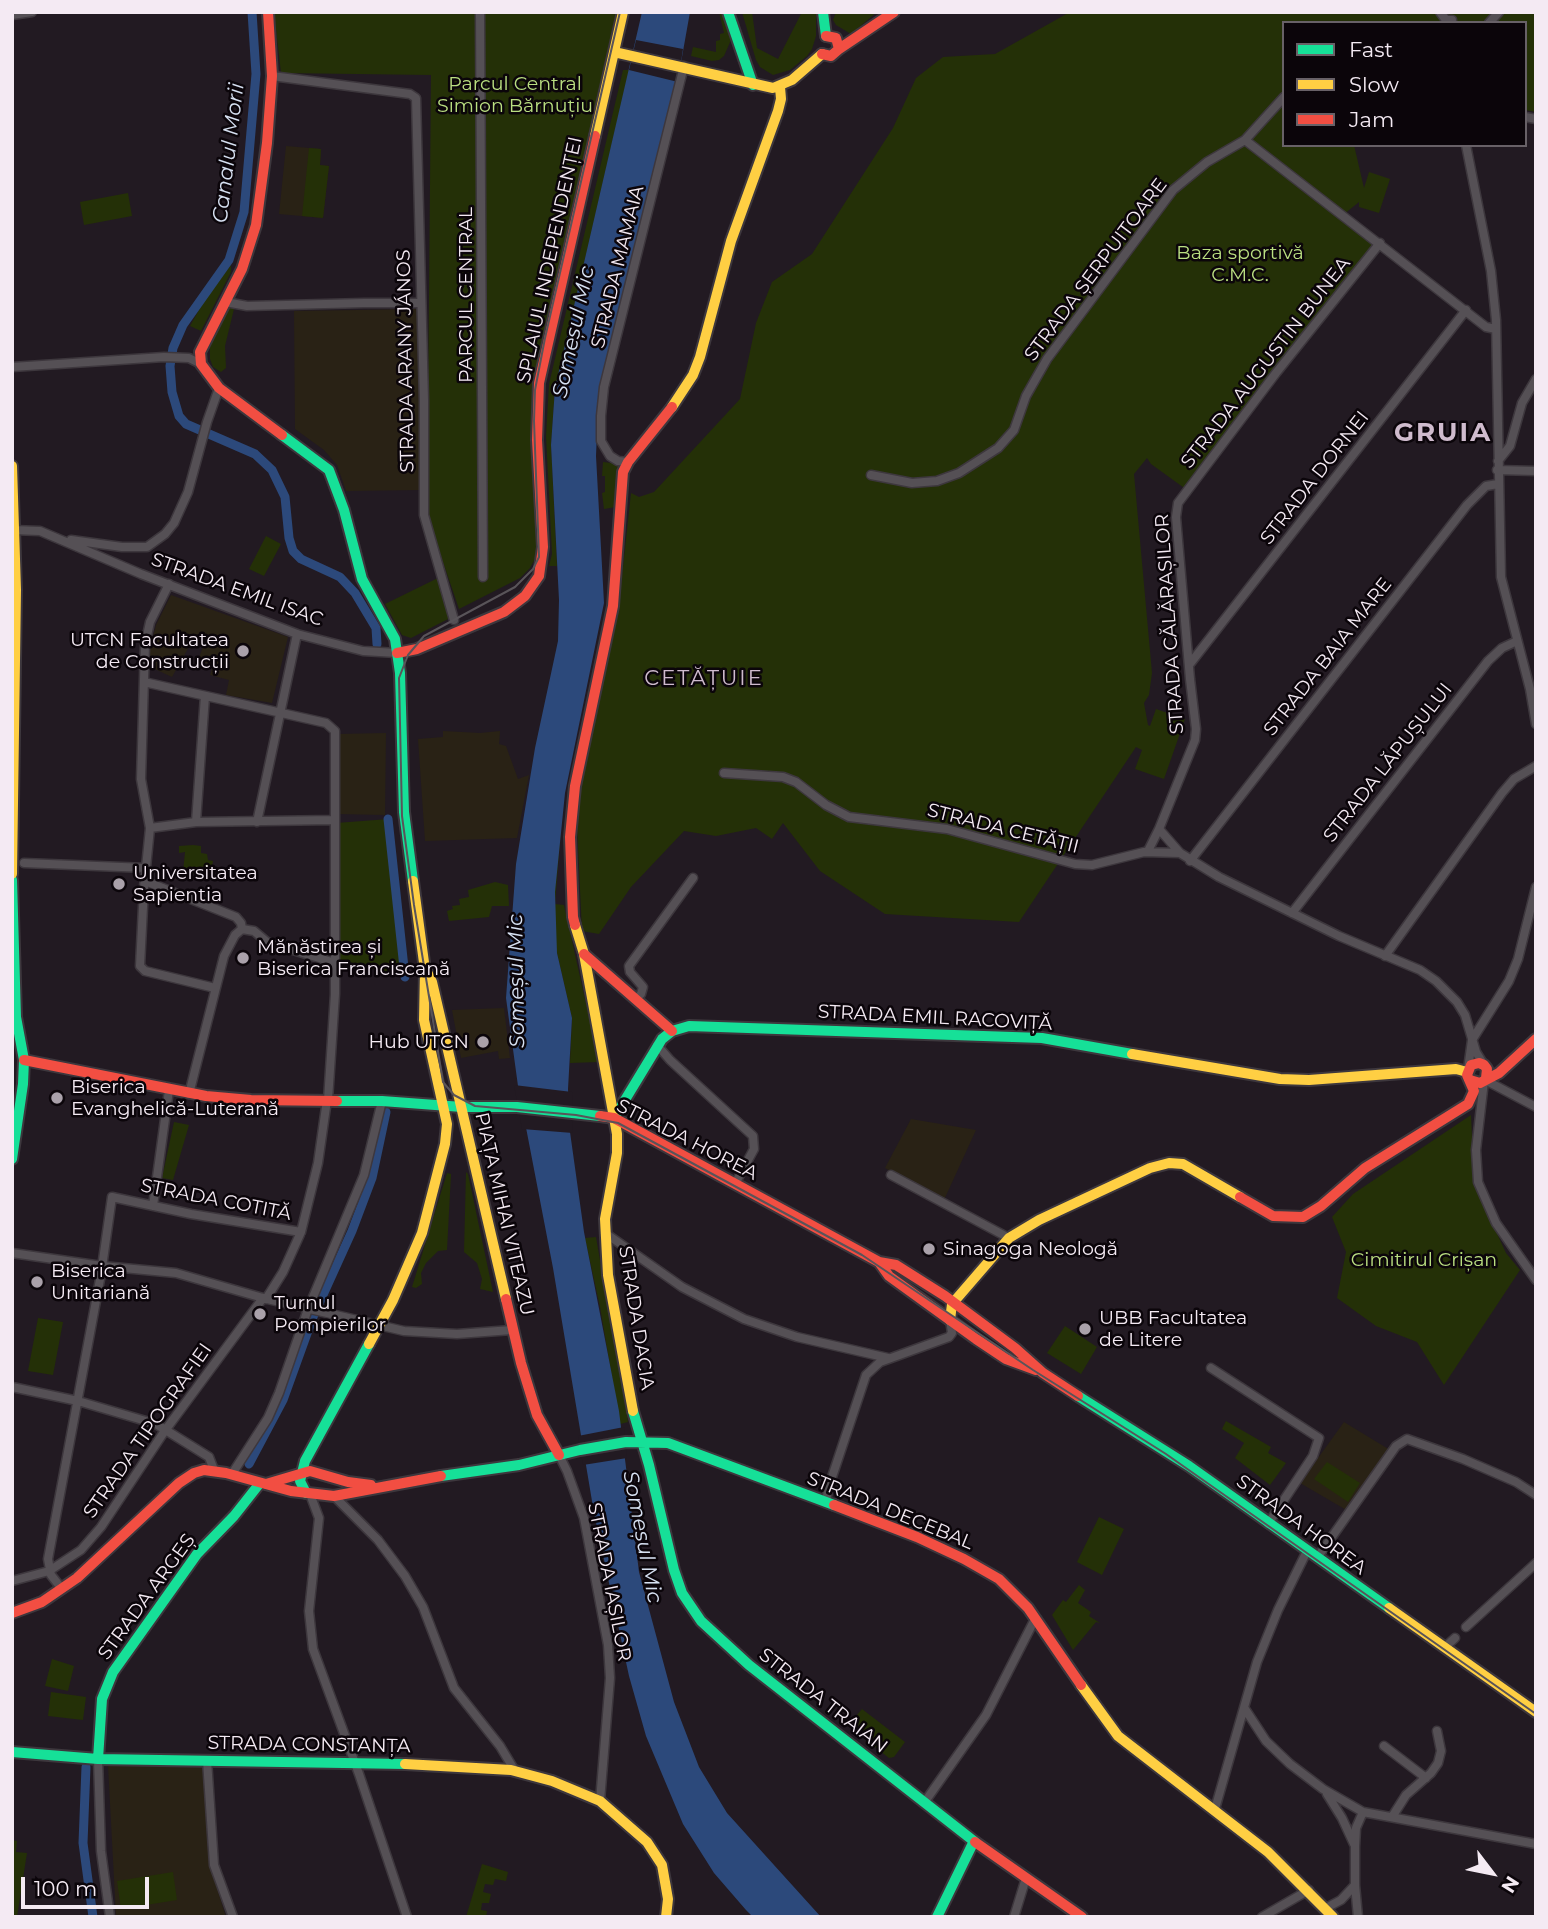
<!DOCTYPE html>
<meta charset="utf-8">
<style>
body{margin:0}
#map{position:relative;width:1548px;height:1929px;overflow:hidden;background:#221a22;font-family:Montserrat,sans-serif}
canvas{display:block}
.frame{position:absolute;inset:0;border:14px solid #f4eaf3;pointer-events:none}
.legend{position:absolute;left:1282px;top:21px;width:245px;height:126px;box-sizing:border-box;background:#0b050a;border:2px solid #686167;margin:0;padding:9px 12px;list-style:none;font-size:21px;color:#f4eaf3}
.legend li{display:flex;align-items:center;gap:14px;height:35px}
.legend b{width:35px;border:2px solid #686167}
.north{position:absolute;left:1457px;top:1838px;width:70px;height:70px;-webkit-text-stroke:5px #0b050a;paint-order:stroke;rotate:122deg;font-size:19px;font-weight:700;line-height:28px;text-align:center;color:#f4eaf3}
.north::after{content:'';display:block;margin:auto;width:24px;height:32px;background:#f4eaf3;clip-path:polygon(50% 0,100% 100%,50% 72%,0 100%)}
.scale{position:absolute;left:21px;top:1877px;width:128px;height:32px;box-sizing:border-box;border:4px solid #f4eaf3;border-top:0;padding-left:9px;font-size:21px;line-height:24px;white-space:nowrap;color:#f4eaf3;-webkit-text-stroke:5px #0b050a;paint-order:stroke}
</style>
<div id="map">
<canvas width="1548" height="1929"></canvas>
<div class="frame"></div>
<ul class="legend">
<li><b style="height:9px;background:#16e098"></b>Fast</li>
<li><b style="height:9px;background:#ffcf43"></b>Slow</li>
<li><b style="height:9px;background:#f24e42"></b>Jam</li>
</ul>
<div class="north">N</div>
<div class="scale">100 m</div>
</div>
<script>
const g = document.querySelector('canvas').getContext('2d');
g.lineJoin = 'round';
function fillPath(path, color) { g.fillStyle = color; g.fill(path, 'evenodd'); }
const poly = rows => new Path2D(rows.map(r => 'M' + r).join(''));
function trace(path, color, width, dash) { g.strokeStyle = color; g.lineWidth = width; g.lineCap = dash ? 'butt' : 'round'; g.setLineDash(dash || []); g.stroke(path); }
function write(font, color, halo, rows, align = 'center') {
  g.font = font + ' Montserrat,sans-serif'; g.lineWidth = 5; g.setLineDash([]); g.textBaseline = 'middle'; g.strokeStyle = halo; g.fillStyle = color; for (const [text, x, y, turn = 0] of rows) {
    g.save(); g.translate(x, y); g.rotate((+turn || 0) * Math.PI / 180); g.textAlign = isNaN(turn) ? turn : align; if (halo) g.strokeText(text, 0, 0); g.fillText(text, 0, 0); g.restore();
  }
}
fillPath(poly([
 [286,146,321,149,320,165,329,166,323,218,279,214],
 [419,309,421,490,346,491,337,465,324,450,295,429,294,311],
 [171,595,288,637,272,703,226,695,229,680,210,675,213,666,198,660,205,642,195,636,172,677,146,665,156,625],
 [443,731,480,733,500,731,499,744,506,746,518,779,529,775,517,838,425,841,418,739,443,737],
 [386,733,385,815,336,814,338,734],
 [504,1008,510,1058,499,1059,498,1051,461,1058,452,1010],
 [911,1119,976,1130,944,1200,885,1168],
 [1344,1422,1390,1450,1348,1511,1300,1483],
 [203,1764,211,1869,226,1917,116,1917,108,1765]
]), '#292215');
fillPath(poly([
 [274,12,617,12,535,380,532,413,537,555,530,568,520,578,459,609,427,515,431,75,281,73],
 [719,12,724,12,732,34,731,40,724,56,719,60,712,61,691,56,693,47,716,52,716,41,720,40,720,34,724,33],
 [742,12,752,12,757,48,778,59,802,12,816,12,816,36,812,49,807,56,790,70,773,75,760,67,756,60],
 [836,12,877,12,851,34,836,25,833,20],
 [1070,12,1536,12,1536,112,1525,110,1525,23,1284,23,1284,145,1354,145,1364,188,1369,172,1390,179,1379,213,1359,207,1359,202,1343,215,1380,243,1187,490,1151,464,1147,458,1134,474,1152,673,1149,695,1144,703,1148,725,1150,726,1156,709,1185,719,1164,779,1135,769,1142,750,1136,747,1019,922,885,914,820,871,783,823,772,839,756,828,716,836,684,831,631,887,599,934,582,931,577,827,578,799,619,604,631,493,639,497,654,492,740,399,756,323,772,282,812,254,893,128,916,78,943,57,995,54],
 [623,70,629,70,555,388,551,445,557,566,549,566,552,554,546,436,549,384],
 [309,148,321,149,320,165,329,166,323,218,302,216],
 [128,193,132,216,84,225,80,202],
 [231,265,231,272,201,331,190,326,204,301],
 [230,307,234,309,225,346,226,368,221,372,213,367,210,359,210,346],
 [603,462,619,464,616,507,604,509,602,493,605,492,605,476,602,476],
 [266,536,281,544,264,576,249,569],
 [440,577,452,617,411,638,402,635,385,604],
 [389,819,404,975,336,962,336,823],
 [561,829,555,904,564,905,599,1062,570,1063,572,1018,557,953,541,938],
 [193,845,201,846,201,853,207,854,208,860,213,861,210,876,183,872,185,852,179,853,179,846],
 [495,882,508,885,509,906,492,906,489,917,449,921,447,911,453,909,452,906,460,905,459,899,469,897,468,890],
 [1471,1115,1474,1184,1506,1253,1520,1270,1444,1385,1417,1342,1376,1326,1337,1298,1346,1252,1332,1217,1353,1194],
 [174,1122,189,1125,173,1180,162,1178],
 [466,1172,468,1174,493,1292,480,1289,482,1279,477,1263,464,1252],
 [447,1173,451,1174,447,1250,438,1251,426,1263,421,1273,422,1284,416,1288,412,1287],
 [596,1237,628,1422,620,1424,600,1307,585,1238],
 [38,1318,63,1322,53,1375,28,1371],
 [1065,1326,1097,1347,1081,1374,1047,1353],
 [1226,1421,1271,1447,1268,1453,1286,1463,1270,1485,1235,1458,1244,1443,1222,1429],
 [1327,1462,1360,1483,1348,1502,1314,1479],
 [1099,1517,1124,1529,1102,1575,1077,1562],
 [1079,1585,1085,1590,1078,1603,1091,1612,1089,1616,1100,1623,1096,1622,1073,1650,1052,1615,1063,1600,1066,1602],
 [52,1659,74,1666,68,1691,45,1686],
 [51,1692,86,1697,83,1720,48,1716],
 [862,1709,905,1742,894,1757,889,1758,852,1729,851,1722],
 [12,1840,17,1841,16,1852,27,1853,17,1917,12,1917],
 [482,1864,508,1872,506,1881,495,1879,493,1885,485,1884,483,1892,491,1894,489,1903,482,1903,481,1910,487,1911,486,1917,466,1917],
 [173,1872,177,1900,121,1909,117,1881]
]), '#243007');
fillPath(poly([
 [642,12,690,12,677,85,613,334,598,407,596,456,604,603,565,793,555,892,557,953,572,1018,568,1089,570,1132,584,1232,619,1411,639,1572,674,1702,699,1767,727,1813,821,1917,753,1917,746,1910,714,1873,683,1824,646,1736,629,1676,594,1513,553,1268,518,1086,506,998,516,864,535,748,558,641,559,600,551,445,555,388]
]), '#2c497b');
fillPath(poly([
 [636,40,683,49,678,82,629,70],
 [514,1085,572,1092,573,1133,522,1129],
 [624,1427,627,1458,583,1465,578,1436]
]), '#221a22');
trace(poly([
 [252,12,256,74,244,212,229,260,183,325,173,348,170,366,172,392,179,416,186,424,255,454,272,470,285,497,289,538,293,551,301,559,340,577,355,593,376,628,377,644],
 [388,819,405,977],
 [249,1464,283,1400,313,1317,352,1231,372,1178,386,1112],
 [86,1767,83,1843,93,1917]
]), '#2c497b', 9);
const street = poly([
 [480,12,483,577],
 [1440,12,1446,20,1452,20],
 [12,15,32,12],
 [1489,23,1499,12],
 [272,76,410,94,416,98,424,400,424,515,454,620],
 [1525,117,1536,119],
 [1245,140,1486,327,1496,329],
 [1466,145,1491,271,1496,320,1501,577,1530,689,1536,724],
 [1380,243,1276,373,1178,503,1176,517,1190,679,1196,729,1195,740,1159,829,1180,853,1219,877,1339,936,1420,970,1436,981,1457,1002,1465,1015,1476,1052,1484,1065],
 [226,302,247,306,364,303,421,303],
 [12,367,164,357,189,358,201,364],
 [1498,461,1510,446,1522,403,1536,379],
 [628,462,618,461,610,456,601,441,601,416,604,387,684,66],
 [1497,470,1536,471],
 [871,475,912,483,937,481,959,473,998,448,1014,430,1026,396,1047,359,1173,190,1207,162,1245,140,1284,97],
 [12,530,40,531,141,574,297,634,363,651,397,653],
 [71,540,122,547,147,547,165,534,174,523,188,492,207,422,219,388],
 [169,584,150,622,145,645,141,779,150,828,144,887,140,966,145,971,215,988],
 [1189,665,1466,310],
 [144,682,326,723,335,731,335,994,328,1100],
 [724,773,783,777,796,782,826,805,849,817,947,829,1075,864,1092,865,1144,852,1180,853],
 [196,822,205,696],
 [257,822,297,634],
 [150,828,196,822,334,820],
 [1148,851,1159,829],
 [1190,861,1467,505,1486,486,1498,484],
 [24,863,146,868],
 [145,881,236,917,241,923,242,929,254,931,267,942,335,963],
 [1292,913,1488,661,1502,648,1517,641],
 [1385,956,1502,793,1514,779,1536,766],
 [637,998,641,994,643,987,630,972,629,966,693,878],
 [657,1045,670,1060,753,1136,754,1149,735,1184],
 [1468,1069,1472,1040,1509,981,1518,959,1536,887],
 [1485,1080,1536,1107],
 [1484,1081,1476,1150,1478,1182,1496,1223,1536,1280],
 [189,1094,224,956,235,935,242,929],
 [891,1175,1009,1238],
 [153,1206,169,1090],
 [605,1233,682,1287,744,1319,797,1337,888,1358],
 [12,1253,102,1266,176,1273,263,1298,404,1331,457,1334,512,1330],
 [266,1299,283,1272,301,1232,318,1163,327,1100],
 [1211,1368,1319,1438,1313,1456,1268,1524],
 [12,1387,78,1401,156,1424,209,1457,214,1470],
 [559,1455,567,1471,584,1518,608,1645,610,1678,600,1801],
 [232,1474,268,1418,279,1393,308,1309,364,1175,382,1101],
 [310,1494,319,1518,309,1611,313,1649,359,1774,407,1917],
 [334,1496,378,1540,405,1576,423,1607,454,1688,500,1746,515,1771],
 [826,1503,828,1489,866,1375,880,1362,949,1337,952,1333,950,1320],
 [1317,1558,1396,1446,1407,1439,1463,1459,1516,1482,1536,1495],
 [12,1581,49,1571,81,1550,101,1527,164,1432,263,1298],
 [62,1589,51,1575,48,1559,101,1274,112,1197,191,1214,301,1232],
 [1466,1627,1536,1563],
 [1444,1648,1455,1638],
 [1245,1709,1266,1741,1290,1764,1323,1789,1363,1812,1356,1828,1355,1847,1355,1885,1358,1917],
 [1384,1746,1426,1778],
 [98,1759,101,1851,110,1917],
 [207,1760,214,1865,233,1917],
 [1327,1794,1342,1818,1354,1844],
 [924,1803,986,1715,1035,1619],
 [1215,1809,1257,1662,1278,1610,1307,1551],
 [1363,1812,1536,1844],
 [1392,1817,1406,1795,1431,1773,1438,1763,1441,1751,1437,1731],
 [1326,1908,1341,1900,1355,1885],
 [1014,1917,1026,1878],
 [1262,1917,1309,1890]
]);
const fast = poly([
 [728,12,753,85],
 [823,12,826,36],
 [282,435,329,470,344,510,362,579,395,639,400,673,404,812,413,881],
 [12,880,16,1017,24,1060,23,1084,12,1159],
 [337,1101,382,1101,462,1107,517,1107,600,1116],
 [614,1118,662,1039,672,1031,689,1026,1042,1038,1132,1054],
 [1078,1396,1189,1466,1389,1608],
 [633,1411,649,1465,674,1570,682,1593,701,1621,749,1665,975,1842],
 [441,1476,519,1465,580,1450,626,1442,668,1443,834,1505],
 [306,1493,300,1481,305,1461,369,1344],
 [12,1752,98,1759,405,1764],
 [98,1759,102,1699,113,1672,197,1554,234,1516,260,1483],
 [937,1917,974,1841]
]);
const slow = poly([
 [614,52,773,88,792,80,822,54],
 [595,136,623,12],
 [672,407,693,375,700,357,731,241,778,111,781,99,780,87],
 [12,466,16,590,12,874],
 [575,925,584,954,617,1134,617,1153,605,1219,608,1275,633,1411],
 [426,970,432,982,506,1299],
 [1132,1054,1280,1079,1309,1080,1456,1069,1467,1072],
 [950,1320,952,1304,1009,1238,1039,1220,1150,1168,1169,1163,1183,1164,1240,1197],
 [369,1344,393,1300,422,1233,445,1144,447,1124,424,1020,425,970,413,881],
 [1389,1608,1536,1712],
 [1081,1685,1118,1736,1268,1852,1333,1917],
 [405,1764,511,1770,552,1781,600,1801,647,1842,662,1865,668,1899,666,1917]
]);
const jam = poly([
 [268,12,272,76,267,143,256,225,242,269,200,352,201,364,219,388,282,435],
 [839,49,894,12],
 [822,54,831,56,839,49,836,38,826,36],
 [397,653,417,649,504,612,525,596,539,576,543,547,537,440,539,383,595,136],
 [575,925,573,917,570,837,575,786,613,606,623,472,628,462,672,407],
 [584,954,672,1031],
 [24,1060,206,1096,251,1100,337,1101],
 [1470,1080,1480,1083,1499,1073,1536,1039],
 [600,1116,614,1118,879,1262,896,1265,945,1296,1015,1348,1043,1373,1078,1396],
 [1240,1197,1273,1216,1303,1217,1321,1206,1365,1168,1468,1104,1474,1091,1467,1075,1471,1065,1479,1063,1484,1065,1487,1069,1486,1078],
 [879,1262,889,1276,976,1339,1006,1359,1036,1370],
 [506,1299,521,1363,537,1415,559,1455],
 [266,1484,310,1471,348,1482,371,1485],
 [834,1505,917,1537,964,1559,999,1579,1028,1608,1081,1685],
 [12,1613,42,1602,77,1578,179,1483,194,1473,204,1470,226,1473,291,1491,334,1496,441,1476],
 [975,1842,1082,1917]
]);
trace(street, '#3d373d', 11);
trace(fast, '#3d373d', 14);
trace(slow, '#3d373d', 14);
trace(jam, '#3d373d', 14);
trace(street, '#555055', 8);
trace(fast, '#16e098', 10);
trace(slow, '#ffcf43', 10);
trace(jam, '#f24e42', 10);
trace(poly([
 [620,12,545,338,535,390,534,421,539,557,533,569,515,587,424,636,408,655,399,678,402,816,414,905,443,1082,454,1095,475,1106,576,1115,618,1123,862,1255,1033,1370,1166,1454,1536,1714]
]), '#595459', 2);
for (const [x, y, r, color] of [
 [243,651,7,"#aaa1aa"],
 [119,884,7,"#aaa1aa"],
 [243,958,7,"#aaa1aa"],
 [483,1042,7,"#aaa1aa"],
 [57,1098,7,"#aaa1aa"],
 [929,1249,7,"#aaa1aa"],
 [37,1282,7,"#aaa1aa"],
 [260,1314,7,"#aaa1aa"],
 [1085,1329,7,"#aaa1aa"]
]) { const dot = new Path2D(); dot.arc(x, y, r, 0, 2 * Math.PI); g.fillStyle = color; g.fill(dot); trace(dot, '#0b050a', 2.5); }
write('19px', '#badf81', '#0b050a', [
 ["Parcul Central",515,84],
 ["Simion Bărnuțiu",515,106],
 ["Baza sportivă",1240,253],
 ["C.M.C.",1240,275],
 ["Cimitirul Crișan",1424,1260]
]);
write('19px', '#f4eaf3', '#0b050a', [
 ["SPLAIUL INDEPENDENȚEI",550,260,-78],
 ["STRADA MAMAIA",618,267,-76],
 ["STRADA ȘERPUITOARE",1096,270,-53],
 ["PARCUL CENTRAL",466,295,-90],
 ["STRADA ARANY JÁNOS",406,361,-91],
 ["STRADA AUGUSTIN BUNEA",1266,363,-52],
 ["STRADA DORNEI",1315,478,-52],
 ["STRADA EMIL ISAC",237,590,20],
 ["STRADA CĂLĂRAȘILOR",1170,624,-94],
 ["STRADA BAIA MARE",1328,657,-52],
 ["STRADA LĂPUȘULUI",1388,763,-52],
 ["STRADA CETĂȚII",1003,829,14],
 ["STRADA EMIL RACOVIȚĂ",935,1018,3],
 ["STRADA HOREA",687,1140,27],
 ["STRADA COTITĂ",216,1200,11],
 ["PIAȚA MIHAI VITEAZU",504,1214,77],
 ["STRADA DACIA",636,1318,81],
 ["STRADA TIPOGRAFIEI",148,1431,-55],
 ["STRADA DECEBAL",890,1511,22],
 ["STRADA HOREA",1301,1525,36],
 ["STRADA IAȘILOR",609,1582,79],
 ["STRADA ARGEȘ",147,1597,-54],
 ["STRADA TRAIAN",823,1701,38],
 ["STRADA CONSTANȚA",309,1745,1]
]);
write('19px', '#f4eaf3', '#0b050a', [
 ["UTCN Facultatea",229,640,"right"],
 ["de Construcții",229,662,"right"],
 ["Universitatea",133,873],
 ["Sapientia",133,895],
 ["Mănăstirea și",257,947],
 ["Biserica Franciscană",257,969],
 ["Hub UTCN",469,1042,"right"],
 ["Biserica",71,1087],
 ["Evanghelică-Luterană",71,1109],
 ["Sinagoga Neologă",943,1249],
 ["Biserica",51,1271],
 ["Unitariană",51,1293],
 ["Turnul",274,1303],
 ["Pompierilor",274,1325],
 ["UBB Facultatea",1099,1318],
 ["de Litere",1099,1340]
], 'left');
write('italic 21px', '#d7e1f2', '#0b050a', [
 ["Canalul Morii",229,153,-83],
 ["Someșul Mic",574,332,-78],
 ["Someșul Mic",517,981,-91],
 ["Someșul Mic",642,1537,79]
]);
g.letterSpacing = '2px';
write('21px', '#cfbbcd', '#0b050a', [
 ["CETĂȚUIE",704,679]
]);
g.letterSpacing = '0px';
g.letterSpacing = '2px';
write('bold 26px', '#cfbbcd', '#0b050a', [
 ["GRUIA",1443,433]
]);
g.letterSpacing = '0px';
</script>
